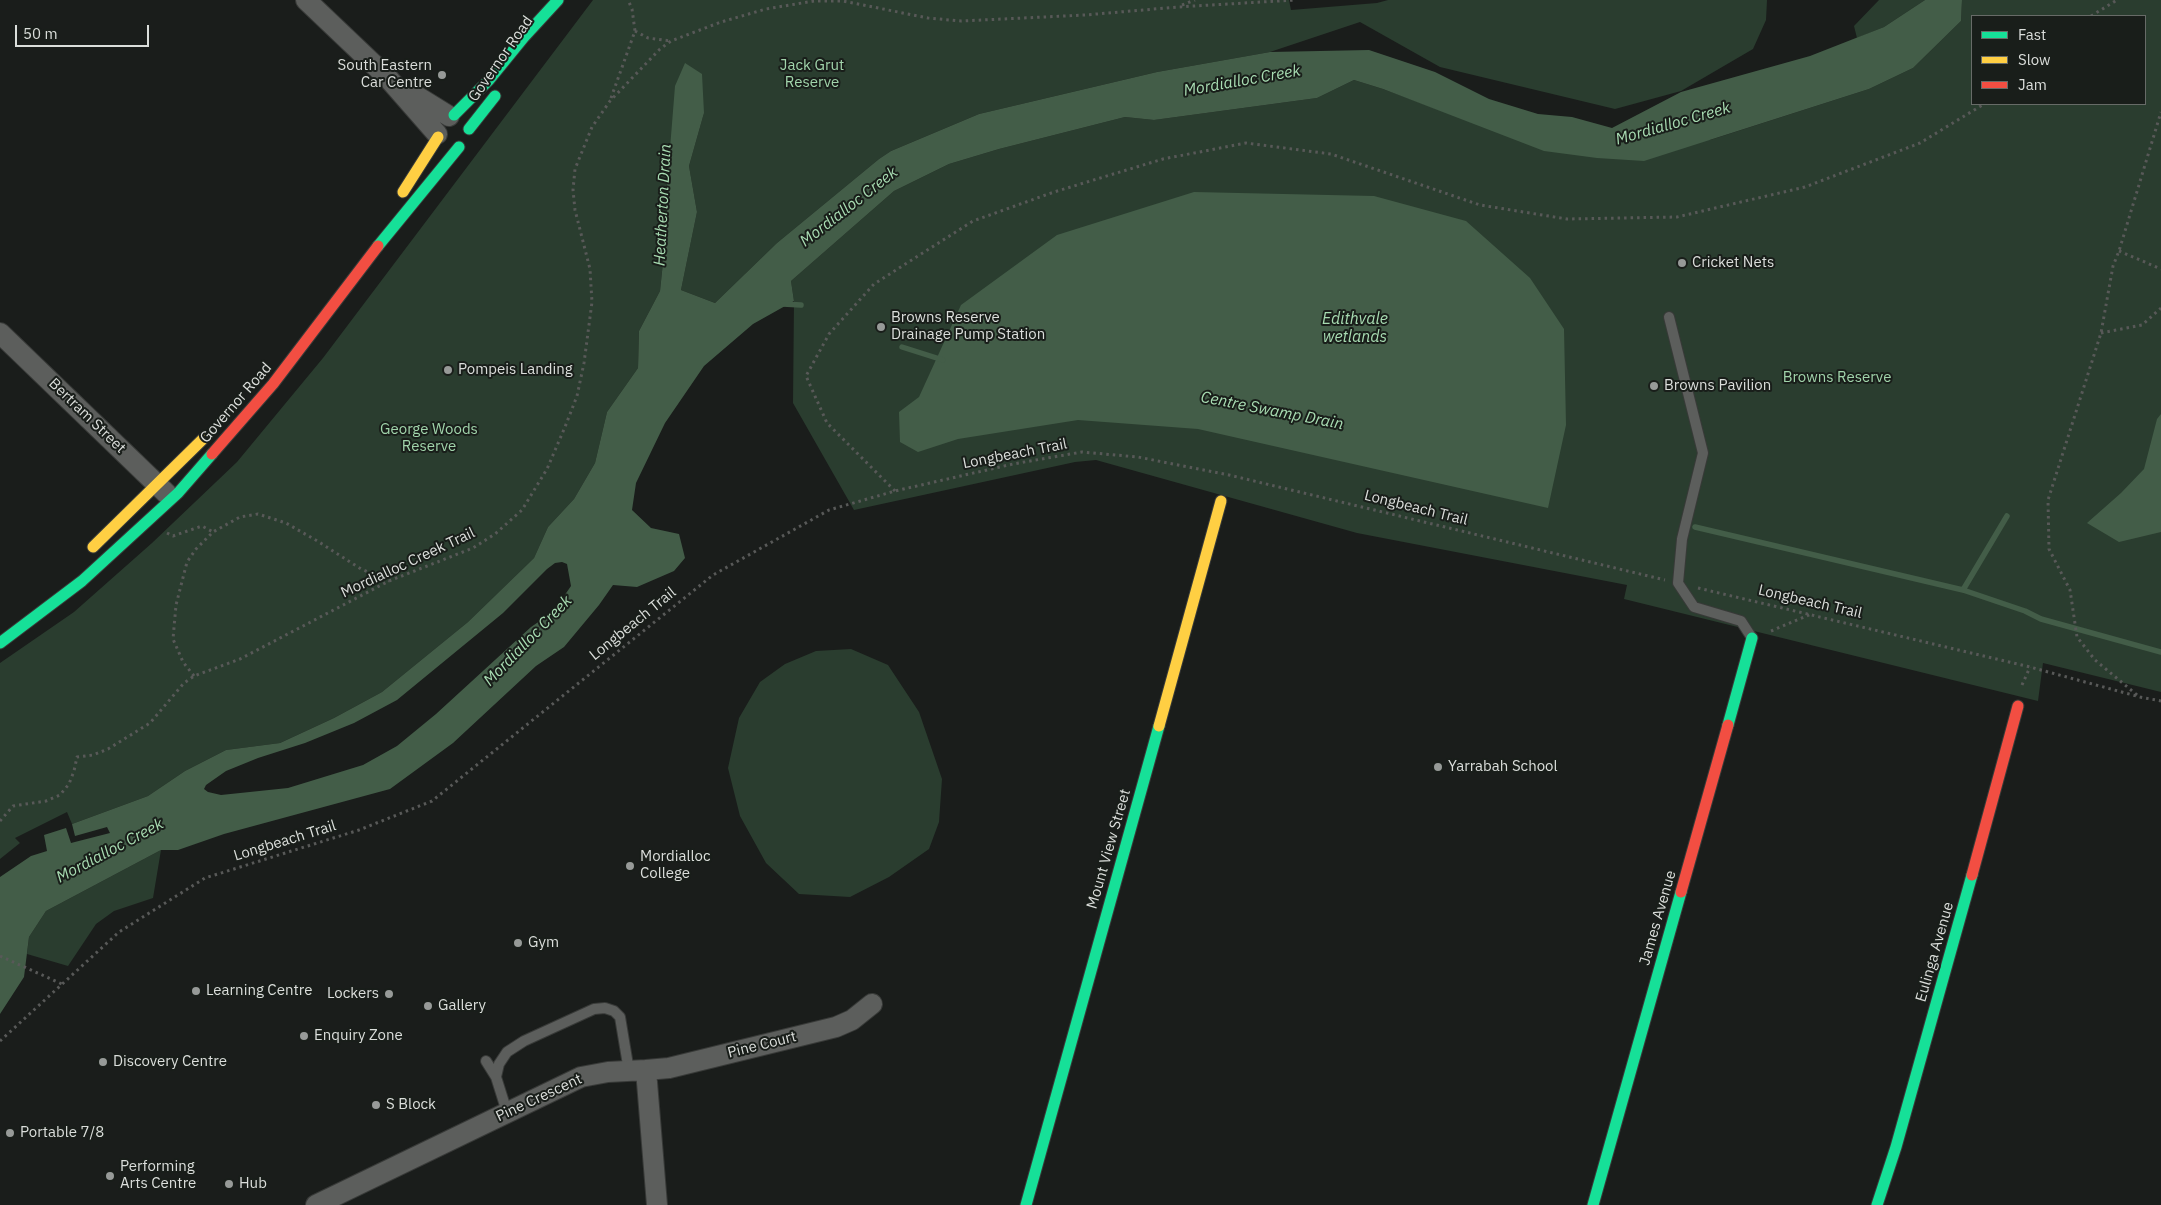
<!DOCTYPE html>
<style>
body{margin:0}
#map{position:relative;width:2161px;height:1205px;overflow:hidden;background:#1a1d1b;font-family:"IBM Plex Sans",sans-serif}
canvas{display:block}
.legend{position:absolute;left:1971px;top:15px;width:175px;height:90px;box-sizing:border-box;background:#191e1a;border:1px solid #676b67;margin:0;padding:6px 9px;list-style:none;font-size:15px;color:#dbdedb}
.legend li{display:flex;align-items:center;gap:10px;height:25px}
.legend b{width:25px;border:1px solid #676b67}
.scale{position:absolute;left:15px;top:25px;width:134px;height:22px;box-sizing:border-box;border:2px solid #dbdedb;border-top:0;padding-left:6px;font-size:15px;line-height:18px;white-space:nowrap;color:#dbdedb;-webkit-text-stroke:4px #191e1a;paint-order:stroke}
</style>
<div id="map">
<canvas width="2161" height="1205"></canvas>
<ul class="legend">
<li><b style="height:6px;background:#16e098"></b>Fast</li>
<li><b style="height:6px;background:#ffcf43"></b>Slow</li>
<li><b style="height:6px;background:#f24e42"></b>Jam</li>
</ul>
<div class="scale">50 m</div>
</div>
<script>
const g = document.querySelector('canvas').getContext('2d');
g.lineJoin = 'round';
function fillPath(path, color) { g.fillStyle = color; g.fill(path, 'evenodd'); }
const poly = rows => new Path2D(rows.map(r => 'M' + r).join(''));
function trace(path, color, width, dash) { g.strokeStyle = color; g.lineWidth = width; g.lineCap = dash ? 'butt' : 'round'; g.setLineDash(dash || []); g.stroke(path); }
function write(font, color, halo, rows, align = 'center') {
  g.font = font + ' "IBM Plex Sans",sans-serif'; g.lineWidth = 4; g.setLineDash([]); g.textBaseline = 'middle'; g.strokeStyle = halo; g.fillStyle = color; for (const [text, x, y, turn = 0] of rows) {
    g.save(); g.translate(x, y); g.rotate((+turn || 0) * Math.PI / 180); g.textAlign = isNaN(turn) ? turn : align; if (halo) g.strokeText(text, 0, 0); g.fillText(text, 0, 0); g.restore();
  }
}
fillPath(poly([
 [593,0,1289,0,1291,10,1377,3,1388,0,1767,0,1766,20,1753,49,1681,91,1615,109,1440,67,1360,22,1270,52,1157,72,979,114,891,151,879,159,777,243,715,303,681,290,697,212,689,166,704,113,667,186,667,224,660,291,639,331,638,368,607,412,595,463,574,499,548,527,534,558,468,622,382,692,334,718,280,743,226,750,185,771,148,796,72,824,67,812,15,838,20,843,0,859,0,663,74,612,152,543,237,462,323,358],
 [1879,0,1925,0,1884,27,1857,38,1854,26],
 [1962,0,2161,0,2161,692,2043,663,2038,701,1624,599,1627,585,1357,533,1096,460,1075,462,854,510,793,403,794,301,791,281,894,191,949,164,999,149,1125,117,1154,120,1317,98,1354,80,1383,89,1453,115,1710,140,1869,89,1913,68,1961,21],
 [1972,16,2145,16,2145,104,1972,104],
 [851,649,888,665,919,712,942,779,939,822,929,849,889,877,850,897,799,894,766,863,740,816,728,768,739,718,760,682,785,664,816,651],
 [161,850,153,898,114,911,96,924,68,966,27,954,29,937,46,911]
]), '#2a3d2f');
fillPath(poly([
 [1925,0,1962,0,1961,21,1913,68,1869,89,1644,161,1597,158,1544,151,1383,89,1354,80,1317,98,1154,120,1125,117,999,149,949,164,894,191,791,281,794,301,753,324,704,366,665,423,636,483,632,510,651,528,679,534,685,558,674,571,637,587,613,585,599,605,564,647,536,666,453,743,390,789,224,834,178,850,161,850,46,911,29,937,24,977,0,1014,0,877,31,856,47,851,44,835,66,828,71,843,110,833,107,827,75,836,72,824,148,796,185,771,226,750,280,743,334,718,382,692,468,622,534,558,548,527,574,499,595,463,607,412,638,368,639,331,660,291,667,224,667,186,675,86,685,63,702,74,704,113,689,166,697,212,681,290,715,303,777,243,879,159,891,151,979,114,1157,72,1270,52,1369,50,1435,72,1489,99,1538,114,1572,117,1612,128,1681,92,1810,56,1884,27],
 [562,562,567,564,571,586,553,612,531,627,436,714,397,746,363,765,288,788,221,795,208,792,204,789,206,785,226,771,258,758,305,743,354,723,397,700,503,613,547,569,555,563],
 [1194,192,1374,196,1466,221,1530,278,1564,329,1566,425,1548,508,1198,429,1078,420,958,439,918,452,900,442,899,412,919,397,961,305,1057,235],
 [2161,414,2161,532,2119,542,2087,523,2121,493,2144,469,2157,419]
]), '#435d48');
trace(poly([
 [783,304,801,305],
 [902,347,943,360],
 [1695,527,1963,590,2025,611,2041,619,2161,652],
 [1963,590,2007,516]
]), '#435d48', 5.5);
const lane = poly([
 [1669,317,1703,453,1682,539,1678,583,1694,607,1741,621,1752,638],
 [486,1061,496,1077],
 [507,1112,496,1077,499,1064,507,1052,524,1041,594,1009,605,1008,614,1011,620,1017,629,1071]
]);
const street = poly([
 [306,0,388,78,437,134],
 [407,90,449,116],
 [0,333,167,494],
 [646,1070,669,1068,836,1027,852,1020,872,1004],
 [316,1205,581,1077,608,1072,646,1070,657,1205]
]);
const fast = poly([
 [454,115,489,80,524,37,558,0],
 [469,129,495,96],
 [378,246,459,147],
 [0,643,82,581,178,493,212,454],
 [1728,725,1752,638],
 [1026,1205,1159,726],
 [1593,1205,1681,892],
 [1877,1205,1896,1147,1972,875]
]);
const slow = poly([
 [403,192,438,137],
 [93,547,205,437],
 [1159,726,1221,501]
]);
const jam = poly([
 [212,454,273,384,378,246],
 [1972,875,2018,706],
 [1681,892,1728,725]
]);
trace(lane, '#383a38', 12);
trace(street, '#383a38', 22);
trace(fast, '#383a38', 13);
trace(slow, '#383a38', 13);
trace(jam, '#383a38', 13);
trace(poly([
 [1182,5,1195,0],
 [2091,16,2117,0],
 [635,31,648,38,671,41],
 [611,98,635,31,632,9,628,0],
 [2119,251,2161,269],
 [2101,333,2142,325,2161,308],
 [895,491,827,423,806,376,829,334,874,284,973,221,1054,192,1163,159,1246,143,1331,154,1480,205,1567,219,1677,217,1805,187,1920,143,1984,104],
 [167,533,173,536,202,526,213,532],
 [1698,588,2030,667,2140,697,2161,701],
 [1771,631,1811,614],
 [194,676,183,662,173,639,176,605,187,562,196,549,213,532,240,517,258,514,286,523,319,542,361,569,389,581],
 [2022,685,2030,667],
 [2137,695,2095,660,2077,637,2070,590,2049,549,2048,500,2101,333,2113,266,2119,251,2161,112],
 [0,821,13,806,46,801,60,795,69,784,74,771,77,757,93,755,108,749,150,723,184,683,194,676,240,659,389,581,473,548,495,534,522,510,547,469,565,427,577,396,584,363,592,302,591,286,590,269,575,210,573,190,575,169,592,127,610,101,660,49,671,41,721,22,766,9,814,1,843,1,928,18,961,21,1085,15,1178,7,1295,0],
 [0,956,62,984],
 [0,1041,119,932,205,878,359,830,432,801,713,575,829,510,895,491,1013,464,1082,452,1138,457,1229,475,1665,580]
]), '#585958', 3, [2.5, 4]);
trace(lane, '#5c5e5c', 10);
trace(street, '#5c5e5c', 20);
trace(fast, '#16e098', 11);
trace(slow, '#ffcf43', 11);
trace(jam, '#f24e42', 11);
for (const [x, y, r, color] of [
 [442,75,5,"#979a98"],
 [1682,263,5,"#979a98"],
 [881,327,5,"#979a98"],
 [448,370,5,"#979a98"],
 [1654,386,5,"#979a98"],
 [1438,767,5,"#979a98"],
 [630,866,5,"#979a98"],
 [518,943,5,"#979a98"],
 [196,991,5,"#979a98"],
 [389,994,5,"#979a98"],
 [428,1006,5,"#979a98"],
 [304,1036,5,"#979a98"],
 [103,1062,5,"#979a98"],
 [376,1105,5,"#979a98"],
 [10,1133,5,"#979a98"],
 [110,1176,5,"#979a98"],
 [229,1184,5,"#979a98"]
]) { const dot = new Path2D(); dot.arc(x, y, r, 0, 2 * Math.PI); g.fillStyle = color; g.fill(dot); trace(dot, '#191e1a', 2); }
write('15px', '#dbdedb', '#191e1a', [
 ["Governor Road",501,59,-55],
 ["Governor Road",236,403,-49],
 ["Bertram Street",87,416,44],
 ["Longbeach Trail",1015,454,-11],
 ["Longbeach Trail",1416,508,14],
 ["Mordialloc Creek Trail",408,563,-25],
 ["Longbeach Trail",1810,602,13],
 ["Longbeach Trail",633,624,-39],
 ["Longbeach Trail",285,841,-17],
 ["Mount View Street",1109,849,-74],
 ["James Avenue",1658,918,-74],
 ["Eulinga Avenue",1935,952,-74],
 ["Pine Court",762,1045,-14],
 ["Pine Crescent",539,1098,-25]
]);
write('15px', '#dbdedb', '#191e1a', [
 ["South Eastern",432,66,"right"],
 ["Car Centre",432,83,"right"],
 ["Cricket Nets",1692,263],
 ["Browns Reserve",891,318],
 ["Drainage Pump Station",891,335],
 ["Pompeis Landing",458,370],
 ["Browns Pavilion",1664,386],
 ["Yarrabah School",1448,767],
 ["Mordialloc",640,857],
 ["College",640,874],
 ["Gym",528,943],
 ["Learning Centre",206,991],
 ["Lockers",379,994,"right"],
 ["Gallery",438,1006],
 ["Enquiry Zone",314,1036],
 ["Discovery Centre",113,1062],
 ["S Block",386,1105],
 ["Portable 7/8",20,1133],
 ["Performing",120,1167],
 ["Arts Centre",120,1184],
 ["Hub",239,1184]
], 'left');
write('15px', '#a1d4ab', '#191e1a', [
 ["Jack Grut",812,66],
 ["Reserve",812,83],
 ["Browns Reserve",1837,378],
 ["George Woods",429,430],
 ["Reserve",429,447]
]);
write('italic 16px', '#a8dcb2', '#191e1a', [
 ["Mordialloc Creek",1242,81,-10],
 ["Mordialloc Creek",1673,124,-16],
 ["Heatherton Drain",663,205,-87],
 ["Mordialloc Creek",849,207,-38],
 ["Edithvale",1355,319],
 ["wetlands",1355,337],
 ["Centre Swamp Drain",1272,411,11],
 ["Mordialloc Creek",528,641,-46],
 ["Mordialloc Creek",110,851,-28]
]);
</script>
